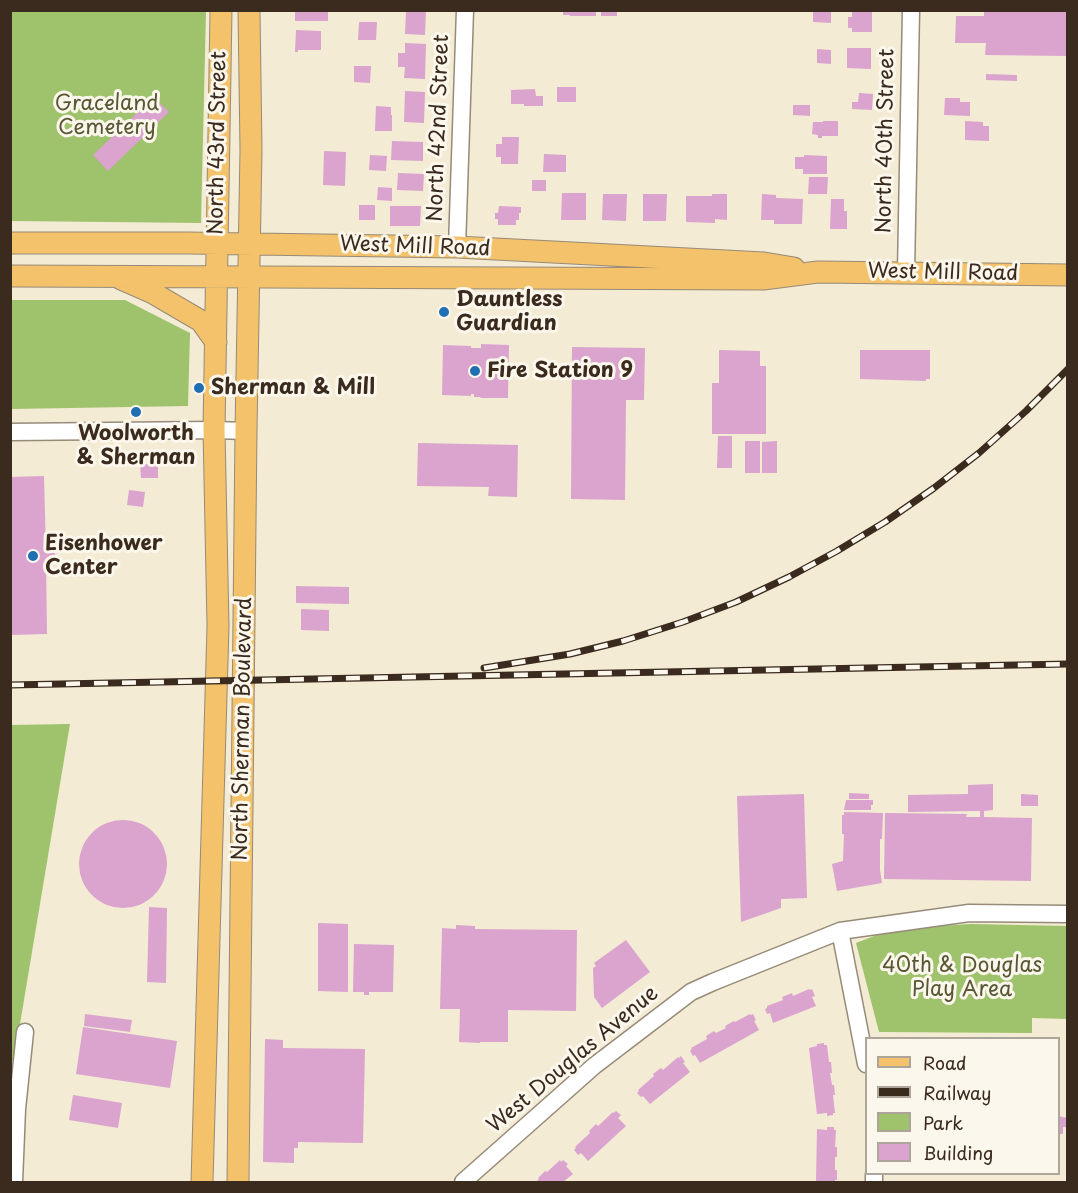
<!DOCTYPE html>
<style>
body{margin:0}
#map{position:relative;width:1078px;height:1193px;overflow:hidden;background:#f3ebd4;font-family:"Playpen Sans",sans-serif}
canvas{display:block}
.frame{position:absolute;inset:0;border:12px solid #3b2a1e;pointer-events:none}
.legend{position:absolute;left:865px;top:1037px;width:195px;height:138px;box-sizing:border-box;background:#fbf7ec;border:2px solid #aea59a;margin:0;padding:8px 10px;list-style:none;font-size:18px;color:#3b2a1e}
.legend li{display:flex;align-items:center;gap:12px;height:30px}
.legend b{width:30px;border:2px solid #aea59a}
</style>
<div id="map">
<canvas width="1078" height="1193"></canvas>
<div class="frame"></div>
<ul class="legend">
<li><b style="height:8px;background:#f3c26a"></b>Road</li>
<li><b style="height:8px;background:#3b2a1e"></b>Railway</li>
<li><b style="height:16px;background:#9fc26c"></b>Park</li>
<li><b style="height:16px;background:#daa4ce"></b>Building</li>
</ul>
</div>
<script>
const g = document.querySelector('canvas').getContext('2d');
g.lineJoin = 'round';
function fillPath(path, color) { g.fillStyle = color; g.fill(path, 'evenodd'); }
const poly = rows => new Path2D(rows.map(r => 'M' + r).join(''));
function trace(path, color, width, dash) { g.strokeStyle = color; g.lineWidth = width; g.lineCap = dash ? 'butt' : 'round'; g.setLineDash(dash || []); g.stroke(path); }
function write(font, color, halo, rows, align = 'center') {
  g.font = font + ' "Playpen Sans",sans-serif'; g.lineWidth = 6; g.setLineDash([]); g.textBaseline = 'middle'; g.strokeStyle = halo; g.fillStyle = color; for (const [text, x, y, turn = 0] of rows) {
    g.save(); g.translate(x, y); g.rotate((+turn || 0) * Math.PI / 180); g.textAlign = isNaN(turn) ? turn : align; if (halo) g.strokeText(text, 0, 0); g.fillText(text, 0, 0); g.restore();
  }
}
fillPath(poly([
 [11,11,206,11,201,223,11,221],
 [10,300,125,300,190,333,188,406,11,409],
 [70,724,14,1060,11,1061,10,725],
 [971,924,1067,926,1067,1019,1032,1018,1032,1033,879,1032,856,943,882,933,921,927]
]), '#9fc26c');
fillPath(poly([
 [295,10,328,10,328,21,295,21],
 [406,10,426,10,425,35,405,34],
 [563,10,596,10,596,16,570,16,570,15,563,15],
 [601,10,617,10,617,16,601,16],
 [813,10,831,10,831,23,813,22],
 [852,10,872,10,872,32,852,32,852,28,848,28,848,17,852,17],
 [984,10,1068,10,1068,56,985,55,986,43,955,43,956,16,984,16],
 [359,22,377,22,376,40,358,40],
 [296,30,321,31,321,50,298,50,298,52,295,52],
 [405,43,426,44,425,79,404,78,405,67,398,67,398,53,405,53],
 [847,48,871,48,871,69,847,68],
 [817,49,831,50,831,64,817,63],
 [354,66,371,66,370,83,354,82],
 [986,74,1017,75,1017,81,986,80],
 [557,87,576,87,576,102,557,102],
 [535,89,536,96,543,96,543,106,524,106,524,104,511,104,511,90],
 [405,91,425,92,424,123,404,122],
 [859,93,873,94,872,110,852,109,852,102,858,102],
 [154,97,169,112,108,171,93,155],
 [945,98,960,98,960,102,970,102,970,116,944,115],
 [793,105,810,105,810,116,793,115],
 [376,106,391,107,391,115,392,115,392,131,375,131],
 [823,121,838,121,838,136,822,136,822,138,818,138,818,135,812,134,813,122,823,122],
 [965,121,983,122,983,126,989,126,989,141,965,140],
 [502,137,519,137,518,164,501,164,501,157,496,157,496,144,502,144],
 [392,141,423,142,423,161,391,160],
 [324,151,346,152,345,186,323,185],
 [544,154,566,155,566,172,543,172],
 [370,155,387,156,386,171,369,170],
 [804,155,827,156,827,174,803,174,803,169,795,169,795,157,804,157],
 [398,173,424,174,423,191,397,190],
 [809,177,828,177,827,194,808,194],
 [532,180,546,180,546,191,532,191],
 [378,187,392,188,392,201,377,200],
 [562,193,586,193,586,220,561,220],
 [603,194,627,194,626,221,602,220],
 [643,194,667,194,666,221,643,221],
 [712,194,727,194,727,220,715,219,715,223,686,222,686,196,712,196],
 [762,194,776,195,776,198,803,199,802,224,774,224,774,220,761,220],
 [831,199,844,199,844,211,847,211,847,229,830,229],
 [359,205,375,205,375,220,359,220],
 [390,206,421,206,420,226,390,226],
 [499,206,521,207,521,213,519,213,519,220,516,220,516,225,498,225,498,219,495,219,495,213,498,213],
 [481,344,509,345,508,398,480,398,481,397,474,397,474,394,471,394,471,396,442,395,443,345,471,346,471,348,481,348],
 [572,347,645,348,644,400,626,400,625,500,571,499],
 [719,350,760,351,760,366,766,366,766,434,712,434,712,383,719,383],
 [860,350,930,350,930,379,926,379,926,381,860,379],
 [718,436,732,436,732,468,717,468],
 [745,441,760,441,760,473,745,473],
 [777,441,777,473,762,473,762,442],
 [418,443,518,445,517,497,488,496,489,487,417,486],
 [140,464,158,464,158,478,141,478],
 [44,476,46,552,55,551,55,560,46,560,47,634,10,635,10,477],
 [129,490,145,492,143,507,127,505],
 [296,586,349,587,349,604,296,603],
 [301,609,329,610,329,631,301,630],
 [993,784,993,810,984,811,984,817,1032,818,1031,881,884,879,885,813,967,814,966,817,980,817,980,811,908,812,908,795,968,794,968,785],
 [849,793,869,794,869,799,849,799],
 [804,794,807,898,781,899,781,908,741,922,737,796],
 [1021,794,1038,795,1038,806,1021,806],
 [846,800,873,800,873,805,871,805,871,810,844,810],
 [844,812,883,813,882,839,880,839,880,870,882,883,837,891,832,864,843,861,844,834,842,834,842,815,844,815],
 '79 864a44 44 0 1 1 88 0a44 44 0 1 1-88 0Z',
 [149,907,167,908,166,983,147,982],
 [318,923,348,924,348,992,318,991],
 [456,925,475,926,475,929,577,930,576,1011,508,1010,508,1042,480,1042,480,1043,459,1042,460,1009,440,1009,442,928,456,929],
 [626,940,650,972,602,1008,594,997,593,968,596,966,594,963],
 [354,944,394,945,393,992,369,992,369,995,364,995,364,992,353,992],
 [809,989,810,990,812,989,815,996,812,997,816,1006,773,1023,770,1013,767,1014,765,1009,767,1008,767,1006,783,1000,782,997,792,993,793,996],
 [85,1014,132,1020,130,1032,84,1026],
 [750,1014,751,1015,753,1014,756,1020,754,1021,759,1030,700,1063,695,1055,693,1056,690,1051,692,1049,691,1048,707,1039,706,1036,714,1031,716,1033,726,1028,725,1026,734,1021,735,1022],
 [83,1027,177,1041,170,1088,76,1074],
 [265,1039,283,1040,283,1048,365,1049,363,1143,298,1142,298,1148,294,1148,294,1163,263,1162],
 [824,1043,824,1045,827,1045,829,1062,831,1062,832,1073,830,1073,832,1085,834,1085,835,1095,833,1095,835,1113,833,1113,833,1115,827,1116,827,1113,817,1114,809,1048,817,1046,817,1044],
 [681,1056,685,1062,683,1063,690,1072,650,1104,643,1096,641,1097,637,1093,639,1091,638,1090,654,1076,653,1074,661,1068,663,1070,678,1057,679,1058],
 [73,1095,122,1103,118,1128,69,1120],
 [616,1111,621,1115,618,1118,626,1126,588,1161,581,1153,578,1155,574,1150,576,1148,575,1147,590,1133,589,1131,596,1124,598,1126,613,1112,614,1113],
 [1058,1116,1068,1118,1068,1127,1063,1127,1063,1134,1058,1134],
 [827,1127,834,1127,834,1130,836,1130,835,1147,837,1147,837,1157,835,1157,835,1170,837,1170,837,1180,835,1180,835,1182,816,1182,817,1129,827,1130],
 [560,1160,561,1162,563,1160,568,1164,566,1166,573,1174,563,1182,536,1182,539,1179,538,1178,545,1171,547,1172]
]), '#daa4ce');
const minor = poly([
 [457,247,465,10],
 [906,272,911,10],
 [10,432,214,430,246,431],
 [840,931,866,1064],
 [874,1174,874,1182],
 [14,1182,17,1109,25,1032],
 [463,1182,594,1066,691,992,713,982,840,931,969,913,1068,914]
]);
const major = poly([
 [10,243,188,243,457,247,764,263,794,268],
 [10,276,763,279,818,272,1068,275],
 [121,279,153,293,201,321,216,342],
 [202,1182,218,626,214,430,221,10],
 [238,1182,246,431,251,150,249,10]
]);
trace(minor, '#978a79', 19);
trace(major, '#978a79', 23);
trace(minor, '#fff', 16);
trace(major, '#f3c26a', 21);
const rail = poly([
 [484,668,570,654,623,641,683,622,736,602,789,577,837,551,885,522,934,488,979,453,1026,411,1068,369],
 [10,685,1068,664]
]);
trace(rail, '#3b2a1e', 7);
trace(rail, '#fbf7ec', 4.5, [14]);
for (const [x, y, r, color] of [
 [444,312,6,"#1f6fb2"],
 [475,371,6,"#1f6fb2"],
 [199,388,6,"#1f6fb2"],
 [136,412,6,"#1f6fb2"],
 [33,556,6,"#1f6fb2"]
]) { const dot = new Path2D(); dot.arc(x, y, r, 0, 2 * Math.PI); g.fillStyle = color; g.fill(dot); trace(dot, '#fbf7ec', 2); }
write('21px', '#595835', '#fbf7ec', [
 ["Graceland",107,104],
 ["Cemetery",107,128],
 ["40th & Douglas",962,966],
 ["Play Area",962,990]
]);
write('21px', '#3b2a1e', '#fbf7ec', [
 ["North 42nd Street",439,128,-88],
 ["North 40th Street",886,141,-89],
 ["North 43rd Street",218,143,-89],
 ["West Mill Road",415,247,2],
 ["West Mill Road",943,273,1],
 ["North Sherman Boulevard",243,729,-89],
 ["West Douglas Avenue",573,1060,-40]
]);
write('bold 21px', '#3b2a1e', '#fbf7ec', [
 ["Dauntless",456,300],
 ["Guardian",456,324],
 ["Fire Station 9",487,371],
 ["Sherman & Mill",211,388],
 ["Woolworth",136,434,"center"],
 ["& Sherman",136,458,"center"],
 ["Eisenhower",45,544],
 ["Center",45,568]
], 'left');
</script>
